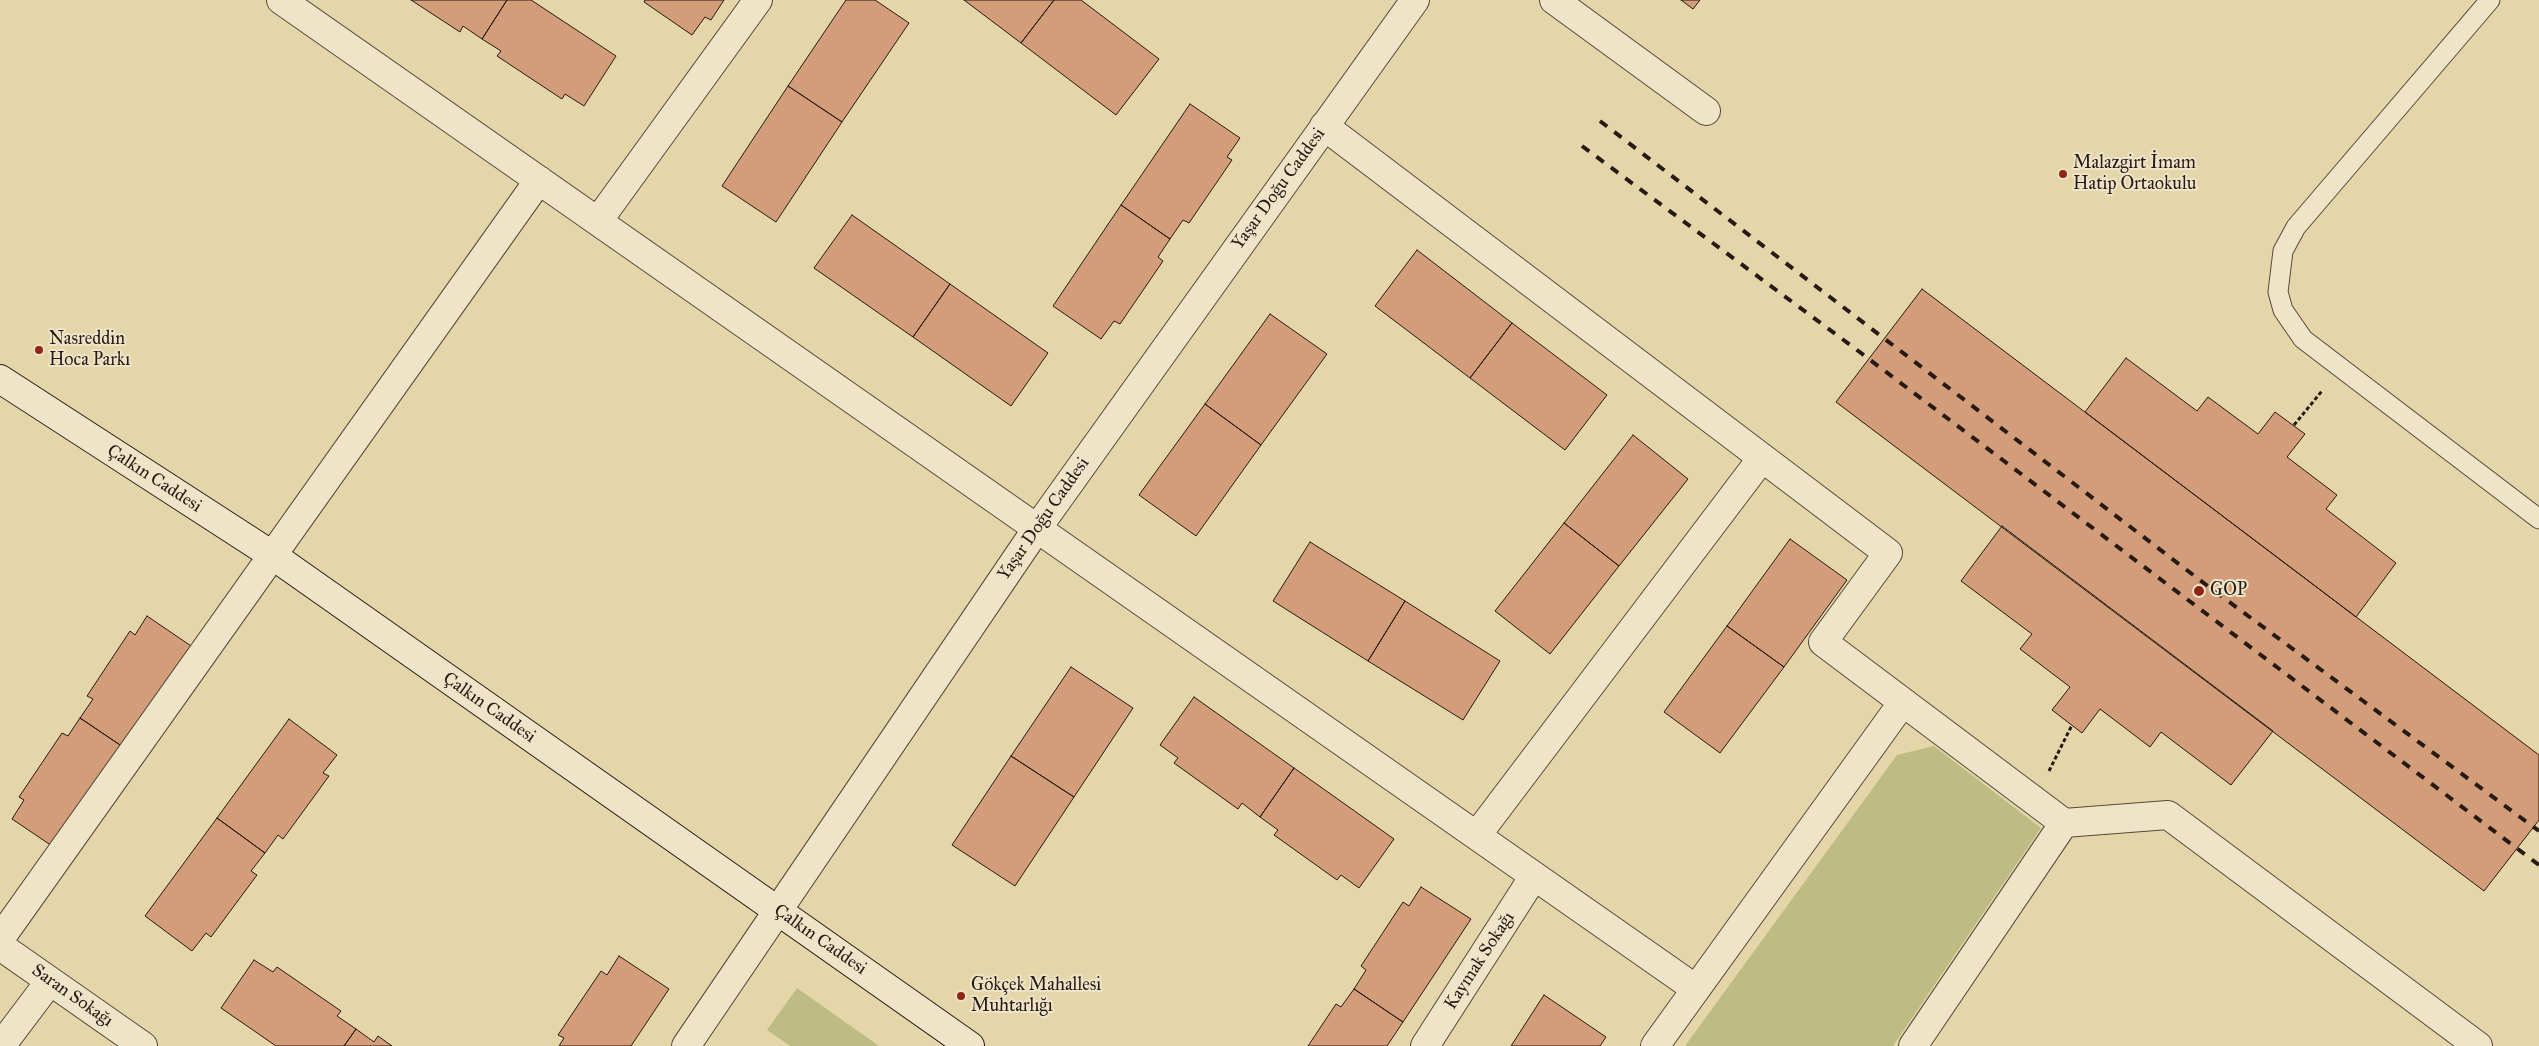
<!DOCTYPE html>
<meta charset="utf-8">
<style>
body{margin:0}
canvas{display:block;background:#e5d6a9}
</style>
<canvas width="2539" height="1046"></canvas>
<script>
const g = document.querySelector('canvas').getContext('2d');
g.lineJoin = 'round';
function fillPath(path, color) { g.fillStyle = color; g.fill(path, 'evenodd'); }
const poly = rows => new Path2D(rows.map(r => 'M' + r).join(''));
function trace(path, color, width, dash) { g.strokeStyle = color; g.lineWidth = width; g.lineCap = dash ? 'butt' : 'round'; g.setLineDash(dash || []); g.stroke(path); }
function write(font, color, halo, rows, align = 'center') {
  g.font = font + ' "IM FELL Great Primer",serif'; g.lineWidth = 4; g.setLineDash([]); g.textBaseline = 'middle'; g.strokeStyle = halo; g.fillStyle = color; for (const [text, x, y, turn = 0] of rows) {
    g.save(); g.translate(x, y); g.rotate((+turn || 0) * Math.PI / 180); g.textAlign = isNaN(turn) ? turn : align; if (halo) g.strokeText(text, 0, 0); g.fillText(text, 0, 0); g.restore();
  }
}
fillPath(poly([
 [1934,746,2041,828,1893,1046,1685,1046,1897,755],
 [797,988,879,1046,790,1046,767,1030]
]), '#bcbc83');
const building = poly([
 [411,0,507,0,482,39,463,26,460,32,411,0],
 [507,0,531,0,616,56,584,106,565,94,562,99,497,56,501,51,482,39,507,0],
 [645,0,724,0,711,20,705,17,692,35,644,2,645,0],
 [846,0,875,0,909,23,842,122,788,86,846,0],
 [964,0,1054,0,1021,43,964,0],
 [1054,0,1081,0,1159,59,1116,115,1021,43,1054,0],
 [1681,0,1700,0,1693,9,1681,0],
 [788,86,842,122,776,222,722,186,788,86],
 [1190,104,1240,138,1227,157,1232,160,1189,223,1183,220,1170,239,1121,205,1190,104],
 [1121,205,1170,239,1158,257,1163,261,1120,324,1114,321,1101,339,1053,306,1121,205],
 [852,215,950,284,913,337,814,268,852,215],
 [1417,250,1512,323,1470,378,1375,306,1417,250],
 [950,284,1048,353,1011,406,913,337,950,284],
 [1922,289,2539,755,2539,820,2484,891,1836,402,1922,289],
 [1270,314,1327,354,1261,445,1205,404,1270,314],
 [1512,323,1607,395,1565,450,1470,378,1512,323],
 [2126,358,2197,411,2208,397,2258,434,2275,412,2305,434,2287,457,2337,495,2326,509,2396,563,2356,617,2085,412,2126,358],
 [1205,404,1261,445,1196,536,1139,495,1205,404],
 [1633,435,1688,479,1619,566,1564,523,1633,435],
 [1564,523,1619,566,1550,654,1495,611,1564,523],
 [2002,526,2273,731,2231,785,2161,732,2150,747,2100,709,2082,733,2052,710,2070,687,2020,649,2032,634,1961,581,2002,526],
 [1790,539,1847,580,1784,667,1727,626,1790,539],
 [1310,542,1405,601,1368,661,1273,601,1310,542],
 [1405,601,1500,661,1463,720,1368,661,1405,601],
 [147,616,197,650,129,751,80,718,93,699,87,696,130,631,135,635,147,616],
 [1727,626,1784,667,1720,753,1664,712,1727,626],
 [1071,667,1133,708,1074,797,1011,756,1071,667],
 [1194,697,1294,768,1260,817,1242,803,1238,809,1174,763,1178,758,1160,745,1194,697],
 [80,718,129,751,61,852,12,819,24,800,19,797,62,733,68,736,80,718],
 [289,719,337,755,323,773,329,776,283,839,278,835,265,853,217,818,289,719],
 [1011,756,1074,797,1015,886,952,845,1011,756],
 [1294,768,1394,839,1359,888,1341,875,1337,880,1274,835,1278,830,1260,817,1294,768],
 [217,818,265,853,251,871,257,875,211,937,206,933,192,951,145,916,217,818],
 [1421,887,1471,919,1403,1022,1354,989,1366,970,1361,966,1403,902,1409,906,1421,887],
 [619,956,669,989,631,1046,559,1046,564,1038,558,1035,601,971,607,975,619,956],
 [254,960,273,972,277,967,341,1011,337,1016,356,1029,344,1046,276,1046,221,1008,254,960],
 [1354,989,1403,1022,1387,1046,1308,1046,1336,1004,1341,1007,1354,989],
 [1544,995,1606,1037,1600,1046,1511,1046,1544,995],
 [356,1029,374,1042,378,1036,392,1046,344,1046,356,1029]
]);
fillPath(building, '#d39d7a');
trace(building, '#261a15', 1);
const service = poly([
 [2490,0,2296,227,2283,251,2278,292,2283,310,2303,339,2539,519]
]);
const minor = poly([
 [281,0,1696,989],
 [1554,0,1706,111],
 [1324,126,1888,553,1823,642,2064,823,2168,815,2478,1046],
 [598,221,758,0],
 [1477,835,1762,458],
 [0,939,539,180],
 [0,946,143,1046],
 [1,1046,50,981],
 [1425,1046,1534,876],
 [1655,1046,1903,702],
 [1913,1046,2064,823]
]);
const tertiary = poly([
 [686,1046,1038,527,1415,0]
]);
const secondary = poly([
 [0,379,272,555,970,1046]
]);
trace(service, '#56493a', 21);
trace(minor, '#56493a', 30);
trace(tertiary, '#56493a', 30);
trace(secondary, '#261a15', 30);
trace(poly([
 [2294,425,2322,391],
 [2049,771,2072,725]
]), '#261a15', 3, [4, 2.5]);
trace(service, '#eee4c7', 19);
trace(minor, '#eee4c7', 28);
trace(tertiary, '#eee4c7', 28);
trace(secondary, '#eee4c7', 28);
trace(poly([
 [1600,121,2205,584,2539,831],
 [1582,146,1853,347,2539,865]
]), '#261a15', 4, [9, 9]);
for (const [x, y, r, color] of [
 [2063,174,5,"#8f2418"],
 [39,350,5,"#8f2418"],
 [2199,591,6,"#8f2418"],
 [961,996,5,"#8f2418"]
]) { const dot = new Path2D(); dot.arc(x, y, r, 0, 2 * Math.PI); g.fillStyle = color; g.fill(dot); trace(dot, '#eee4c7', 2); }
write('18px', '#261a15', '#eee4c7', [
 ["Malazgirt İmam",2073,164],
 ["Hatip Ortaokulu",2073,185],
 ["Nasreddin",49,340],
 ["Hoca Parkı",49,361],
 ["GOP",2210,591],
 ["Gökçek Mahallesi",971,986],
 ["Muhtarlığı",971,1007]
], 'left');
write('18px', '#261a15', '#eee4c7', [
 ["Yaşar Doğu Caddesi",1279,189,-54],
 ["Çalkın Caddesi",154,479,33],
 ["Yaşar Doğu Caddesi",1044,519,-55],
 ["Çalkın Caddesi",489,708,35],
 ["Çalkın Caddesi",820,940,35],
 ["Kaymak Sokağı",1480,961,-57],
 ["Saran Sokağı",72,996,35]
]);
</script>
